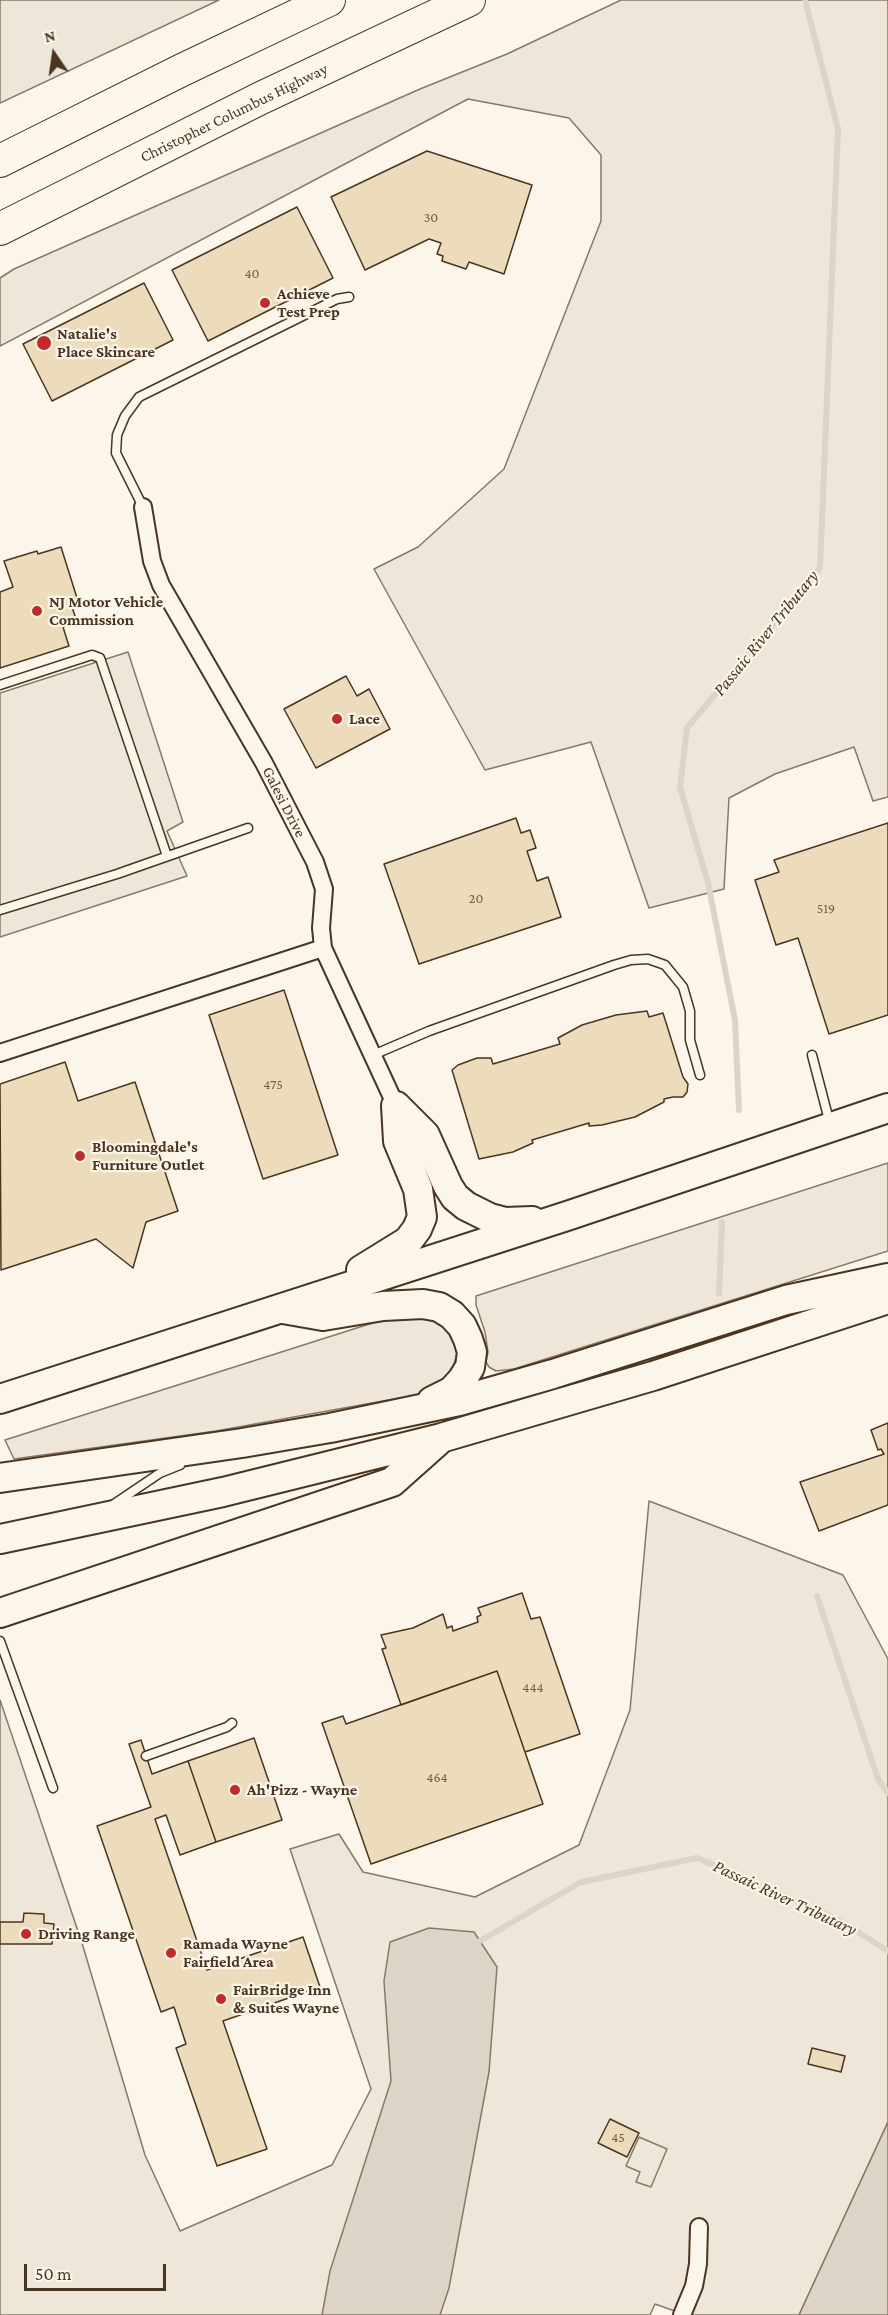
<!DOCTYPE html>
<style>
body{margin:0}
#map{position:relative;width:888px;height:2315px;overflow:hidden;background:#fbf6e9;font-family:"Crimson Pro",serif}
canvas{display:block}
.north{position:absolute;left:24px;top:24px;width:60px;height:60px;-webkit-text-stroke:4px #fbf6e9;paint-order:stroke;rotate:347deg;font-size:16px;font-weight:700;line-height:24px;text-align:center;color:#4a3520}
.north::after{content:'';display:block;margin:auto;width:21px;height:27px;background:#4a3520;clip-path:polygon(50% 0,100% 100%,50% 72%,0 100%)}
.scale{position:absolute;left:24px;top:2264px;width:142px;height:27px;box-sizing:border-box;border:3px solid #4a3520;border-top:0;padding-left:8px;font-size:18px;line-height:21px;white-space:nowrap;color:#4a3520;-webkit-text-stroke:4px #fbf6e9;paint-order:stroke}
</style>
<div id="map">
<canvas width="888" height="2315"></canvas>
<div class="north">N</div>
<div class="scale">50 m</div>
</div>
<script>
const g = document.querySelector('canvas').getContext('2d');
g.lineJoin = 'round';
function fillPath(path, color) { g.fillStyle = color; g.fill(path, 'evenodd'); }
const poly = rows => new Path2D(rows.map(r => 'M' + r).join(''));
function trace(path, color, width, dash) { g.strokeStyle = color; g.lineWidth = width; g.lineCap = dash ? 'butt' : 'round'; g.setLineDash(dash || []); g.stroke(path); }
function write(font, color, halo, rows, align = 'center') {
  g.font = font + ' "Crimson Pro",serif'; g.lineWidth = 4.5; g.setLineDash([]); g.textBaseline = 'middle'; g.strokeStyle = halo; g.fillStyle = color; for (const [text, x, y, turn = 0] of rows) {
    g.save(); g.translate(x, y); g.rotate((+turn || 0) * Math.PI / 180); g.textAlign = isNaN(turn) ? turn : align; if (halo) g.strokeText(text, 0, 0); g.fillText(text, 0, 0); g.restore();
  }
}
const green = poly([
 [0,0,219,0,0,103,0,0],
 [621,0,888,0,888,797,873,801,854,747,775,774,729,798,724,889,649,908,591,742,485,770,374,569,418,547,504,469,601,221,601,155,569,118,468,99,0,346,0,278,14,269,420,89,507,54,621,0],
 [888,1163,888,1251,514,1369,496,1371,489,1367,486,1362,488,1352,485,1332,476,1305,476,1296,888,1163],
 [407,1312,428,1313,450,1328,457,1353,451,1376,422,1394,216,1431,14,1459,5,1440,407,1312],
 [649,1501,843,1575,888,1659,888,2122,799,2315,686,2315,655,2304,650,2315,0,2315,0,1700,82,1943,145,2155,180,2231,332,2165,371,2089,290,1849,339,1834,363,1872,475,1897,579,1845,630,1710,649,1501]
]);
fillPath(green, '#ede6d9');
trace(green, '#887966', 1.5);
const parking = poly([
 [128,652,183,822,167,831,187,876,0,937,0,693,128,652],
 [639,2137,667,2149,651,2187,636,2182,640,2172,626,2166,639,2137]
]);
fillPath(parking, '#ede7d9');
trace(parking, '#887966', 1.5);
const water = poly([
 [429,1928,474,1932,497,1967,489,2072,449,2288,440,2315,322,2315,330,2271,391,2081,384,1981,390,1942,429,1928],
 [888,2122,888,2315,799,2315,888,2122]
]);
fillPath(water, '#dcd4c6');
trace(water, '#887966', 1.5);
trace(poly([
 [739,1110,735,1020,708,883,680,787,687,728,820,568,838,129,805,0],
 [719,1293,722,1222],
 [817,1596,878,1779,888,1793],
 [480,1941,581,1882,697,1858,839,1920,888,1951]
]), '#dcd4c6', 6);
const building = poly([
 [427,151,532,185,504,274,469,262,466,269,442,261,443,256,437,254,441,243,429,239,365,270,331,197,427,151],
 [297,207,333,278,208,341,172,270,297,207],
 [144,283,173,340,52,401,23,344,144,283],
 [61,547,77,598,70,601,77,622,63,627,69,646,0,668,0,592,13,587,4,561,37,551,38,554,61,547],
 [346,676,357,696,369,689,390,729,316,768,284,709,346,676],
 [516,818,521,833,530,830,536,848,527,851,537,881,548,877,561,917,419,964,384,864,516,818],
 [888,823,888,1015,829,1034,798,938,776,945,755,880,779,872,774,860,888,823],
 [284,990,338,1155,263,1179,209,1015,284,990],
 [647,1011,649,1017,663,1013,683,1077,688,1084,687,1092,683,1097,673,1097,664,1099,664,1102,635,1117,602,1125,589,1126,589,1123,532,1140,533,1143,513,1152,479,1159,452,1070,458,1065,477,1058,491,1058,493,1064,560,1044,558,1038,582,1025,616,1015,647,1011],
 [65,1062,78,1101,135,1082,178,1211,146,1222,133,1268,96,1239,1,1270,0,1084,65,1062],
 [888,1423,888,1505,819,1531,800,1482,884,1454,881,1449,878,1450,871,1430,888,1423],
 [522,1593,531,1619,540,1617,580,1734,525,1752,497,1671,401,1705,382,1649,386,1648,381,1635,413,1628,443,1614,447,1628,452,1626,453,1631,478,1622,477,1617,481,1615,478,1608,522,1593],
 [497,1671,543,1804,371,1864,322,1723,343,1716,346,1724,497,1671],
 [254,1738,282,1820,216,1842,188,1761,254,1738],
 [141,1740,152,1774,188,1761,216,1842,180,1855,166,1815,155,1819,207,1970,303,1937,320,1987,223,2021,267,2149,217,2166,176,2048,186,2044,174,2007,161,2012,97,1826,151,1807,129,1744,141,1740],
 [24,1913,44,1914,44,1923,54,1924,52,1944,0,1944,0,1922,23,1922,24,1913],
 [812,2048,845,2056,841,2072,808,2064,812,2048],
 [610,2119,639,2133,627,2157,598,2143,610,2119]
]);
fillPath(building, '#ecdcbc');
trace(building, '#4a3520', 1.5);
const service = poly([
 [143,507,116,453,117,435,125,416,139,397,337,299,349,297],
 [0,685,92,655,100,658,167,856],
 [0,910,117,874,248,828],
 [373,1055,429,1031,614,965,631,960,648,959,665,965,683,987,690,1011,690,1040,700,1075],
 [812,1055,830,1124],
 [114,1504,160,1473,180,1465],
 [0,1641,53,1788],
 [146,1756,227,1727,232,1723]
]);
const minor = poly([
 [143,507,152,561,161,585,264,763,315,862,324,889,321,928,323,948,396,1106],
 [0,1053,323,948],
 [682,2315,694,2286,698,2264,699,2227]
]);
const trunk = poly([
 [396,1106,425,1135,448,1186,455,1197,466,1206,490,1218,505,1222,532,1221],
 [361,1270,408,1241,417,1229,422,1217,418,1189,398,1141,396,1106],
 [283,1309,323,1316,383,1306,423,1304,439,1307,452,1315,462,1326,468,1339,472,1352,470,1367,462,1380,452,1391,432,1401],
 [0,1399,567,1216,888,1108],
 [0,1478,242,1443,330,1428,459,1401,553,1374,786,1300,888,1278],
 [0,1539,223,1492,441,1438,653,1376,888,1299],
 [0,1613,392,1482,438,1441]
]);
const motorway = poly([
 [0,161,182,70,329,0],
 [0,229,261,98,469,0]
]);
trace(service, '#4a3520', 11);
trace(minor, '#4a3520', 20);
trace(trunk, '#4a3520', 32);
trace(motorway, '#4a3520', 34);
trace(service, '#fbf6e9', 8);
trace(minor, '#fbf6e9', 16);
trace(trunk, '#fbf6e9', 28);
trace(motorway, '#fbf6e9', 32);
for (const [x, y, r, color] of [
 [265,303,6,"#c62828"],
 [44,343,8,"#c62828"],
 [37,611,6,"#c62828"],
 [337,719,6,"#c62828"],
 [80,1156,6,"#c62828"],
 [235,1790,6,"#c62828"],
 [26,1934,6,"#c62828"],
 [171,1953,6,"#c62828"],
 [221,1999,6,"#c62828"]
]) { const dot = new Path2D(); dot.arc(x, y, r, 0, 2 * Math.PI); g.fillStyle = color; g.fill(dot); trace(dot, '#fbf6e9', 2); }
write('14px', '#725f47', null, [
 ["30",431,218],
 ["40",252,274],
 ["20",476,899],
 ["519",826,909],
 ["475",273,1085],
 ["444",533,1688],
 ["464",437,1778],
 ["45",618,2138]
]);
write('16px', '#4a3520', '#fbf6e9', [
 ["Christopher Columbus Highway",234,113,-26],
 ["Galesi Drive",284,802,63]
]);
write('bold 16px', '#4a3520', '#fbf6e9', [
 ["Achieve",277,294],
 ["Test Prep",277,312],
 ["Natalie's",57,334],
 ["Place Skincare",57,352],
 ["NJ Motor Vehicle",49,602],
 ["Commission",49,620],
 ["Lace",349,719],
 ["Bloomingdale's",92,1147],
 ["Furniture Outlet",92,1165],
 ["Ah'Pizz - Wayne",247,1790],
 ["Driving Range",38,1934],
 ["Ramada Wayne",183,1944],
 ["Fairfield Area",183,1962],
 ["FairBridge Inn",233,1990],
 ["& Suites Wayne",233,2008]
], 'left');
write('italic 18px', '#4a3520', '#fbf6e9', [
 ["Passaic River Tributary",766,633,-51],
 ["Passaic River Tributary",785,1898,25]
]);
</script>
